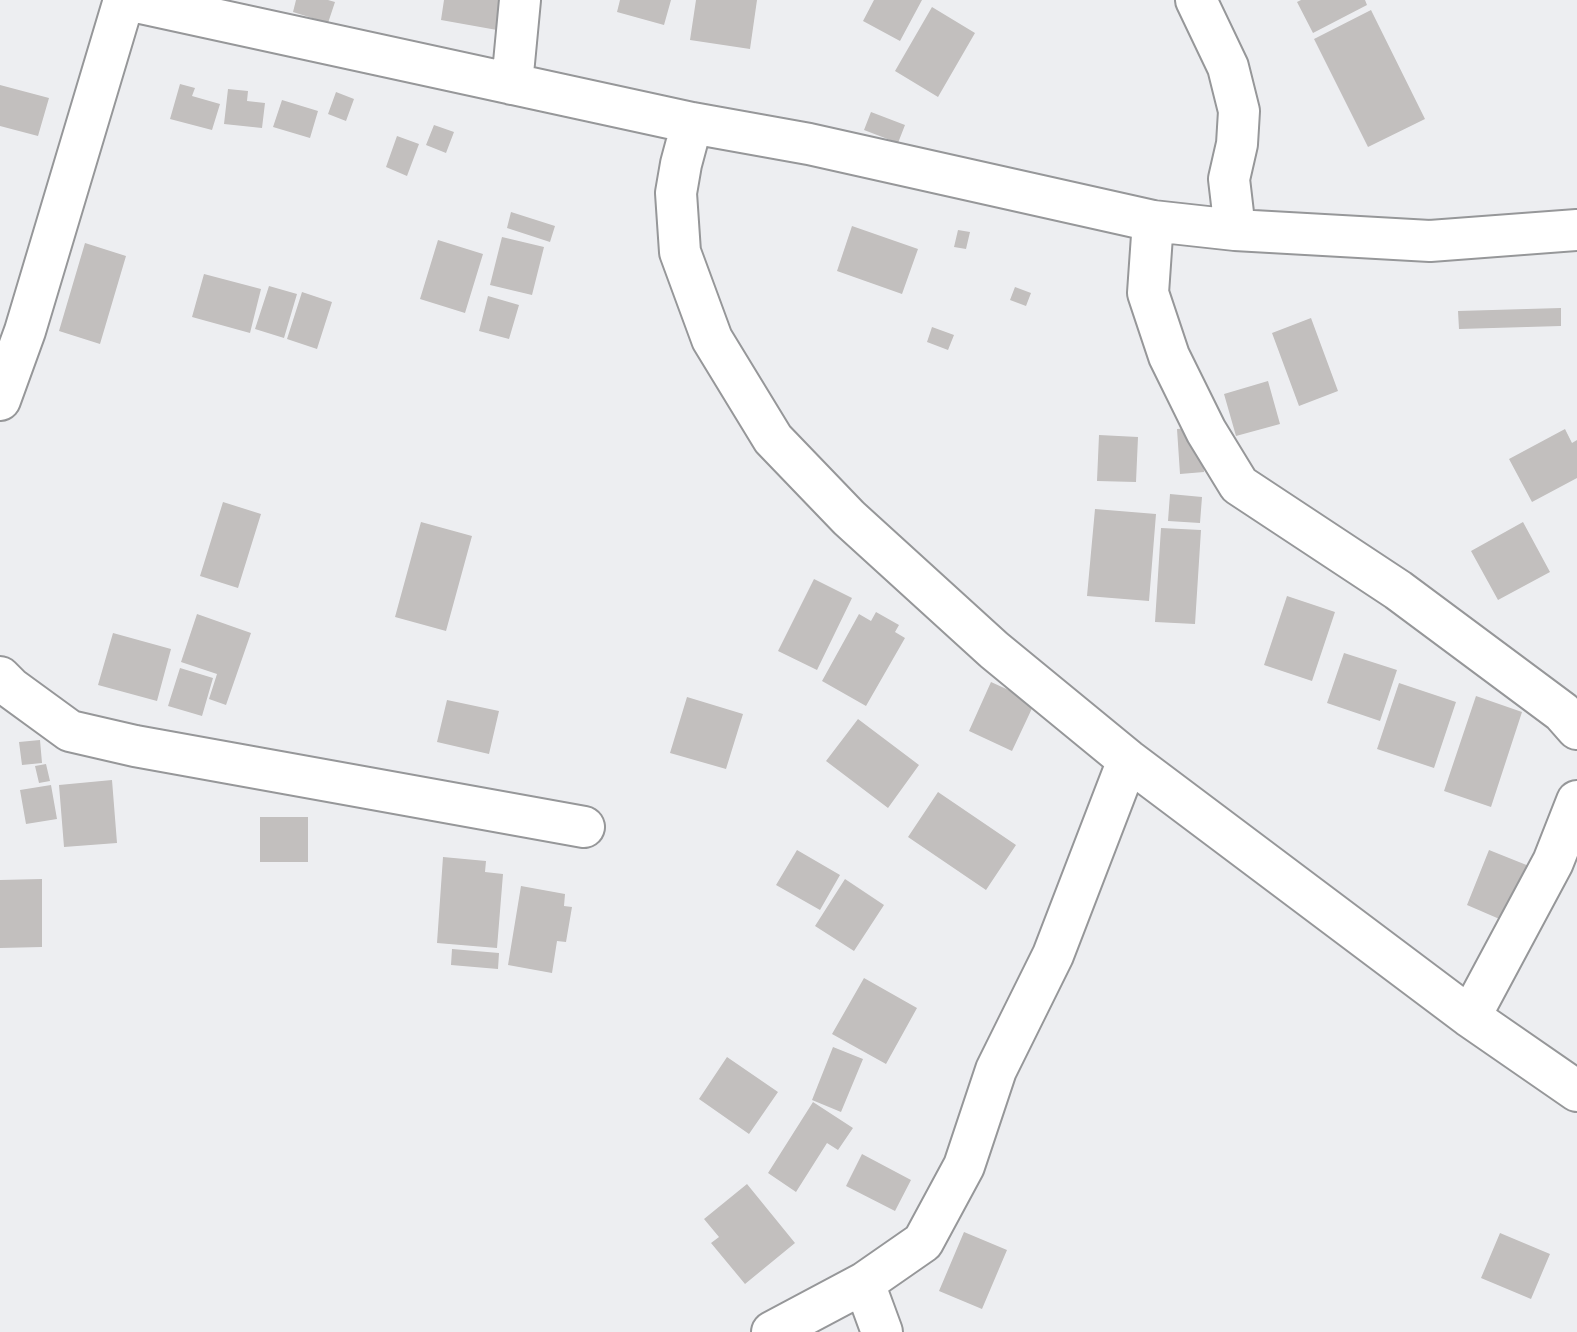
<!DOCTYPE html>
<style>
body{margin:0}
canvas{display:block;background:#edeef1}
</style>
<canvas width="1577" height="1332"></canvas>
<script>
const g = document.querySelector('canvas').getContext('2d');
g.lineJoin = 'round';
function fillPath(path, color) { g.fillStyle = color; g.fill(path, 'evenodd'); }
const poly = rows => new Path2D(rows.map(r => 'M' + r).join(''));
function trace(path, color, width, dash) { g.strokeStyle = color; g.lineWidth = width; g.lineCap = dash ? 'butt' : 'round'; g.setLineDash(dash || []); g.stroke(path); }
fillPath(poly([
 [296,0,328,0,335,2,328,23,293,12],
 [444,0,502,0,497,30,441,20],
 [620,0,671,0,664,25,617,12],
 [696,0,757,0,750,49,690,40],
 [874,0,922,0,900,41,863,21],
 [1301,0,1365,0,1367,5,1313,33,1297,2],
 [932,7,975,33,938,97,895,71],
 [1371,10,1425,119,1368,147,1314,39],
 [180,84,195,88,192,96,220,104,212,130,170,119],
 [0,85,49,98,38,136,0,126],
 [228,89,248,91,247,101,265,103,262,128,224,124],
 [336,92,354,99,346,121,328,114],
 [282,100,318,111,310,138,273,127],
 [871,112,905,125,898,143,864,130],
 [434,125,454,132,446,153,426,145],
 [397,136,419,144,407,176,386,167],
 [511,212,555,226,550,242,507,228],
 [852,226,918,249,902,294,837,271],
 [958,230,970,232,966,249,954,247],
 [502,237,544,247,532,295,490,285],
 [438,240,483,254,465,313,420,299],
 [85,243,126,256,100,344,59,331],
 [204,274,261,289,250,333,192,317],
 [269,286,297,294,284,338,255,329],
 [1015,287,1031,293,1026,306,1010,300],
 [302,292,332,302,317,349,287,339],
 [488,296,519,305,509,339,479,331],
 [1561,308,1561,326,1459,329,1458,311],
 [1311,318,1338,391,1299,406,1272,333],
 [932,327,954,335,948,350,927,342],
 [1268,381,1280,424,1236,436,1224,394],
 [1201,427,1204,472,1180,474,1177,429],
 [1565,429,1572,443,1577,440,1577,478,1532,502,1509,459],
 [1099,435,1138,437,1136,482,1097,481],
 [1170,494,1202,497,1200,523,1168,521],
 [223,502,261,514,238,588,200,576],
 [1095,509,1156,514,1149,601,1087,596],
 [421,522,472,536,446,631,395,617],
 [1523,522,1550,572,1498,600,1471,551],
 [1161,528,1201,530,1195,624,1155,622],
 [814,579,852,598,817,670,778,651],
 [1287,596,1335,612,1312,681,1264,665],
 [876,612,899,625,895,632,905,638,866,706,822,681,859,614,871,621],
 [197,614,251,633,226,705,209,699,217,674,181,662],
 [113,633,171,649,157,701,98,685],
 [1344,653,1397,670,1380,721,1327,703],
 [180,668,213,678,202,716,168,706],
 [991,682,1035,702,1012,751,969,731],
 [1399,683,1456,702,1434,768,1377,749],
 [1476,696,1522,712,1491,807,1444,791],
 [687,697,743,714,726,769,670,753],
 [447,700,499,711,489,754,437,742],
 [858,719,919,765,888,808,826,761],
 [40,740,42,763,22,765,19,742],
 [46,764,50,781,39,783,35,766],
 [112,780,117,843,64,847,59,785],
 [51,785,57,819,26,824,20,790],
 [938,792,1016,845,986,890,908,837],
 [260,817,308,817,308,862,260,862],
 [797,850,840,875,820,910,776,885],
 [1489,850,1534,868,1511,924,1467,905],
 [443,857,486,861,485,872,503,874,497,948,437,943],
 [42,879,42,947,0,948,0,880],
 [845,879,884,905,854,951,815,926],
 [521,886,565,894,564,906,572,907,566,942,557,941,552,973,508,965],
 [452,949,499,953,498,969,451,965],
 [864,978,917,1008,886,1064,832,1034],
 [833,1047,863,1059,841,1112,812,1100],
 [727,1057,778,1092,749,1134,699,1099],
 [813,1102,853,1128,838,1150,827,1143,796,1192,768,1173],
 [862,1154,911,1180,895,1211,846,1186],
 [747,1184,795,1243,745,1284,711,1243,719,1237,704,1219],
 [964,1232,1007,1250,982,1309,939,1291],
 [1500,1233,1550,1254,1531,1299,1481,1278]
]), '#c2bfbe');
const minor = poly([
 [127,0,692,123,809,144,1153,221,1235,230,1430,241,1577,230],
 [1196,0,1228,67,1239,111,1237,144,1229,179,1235,230],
 [512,84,520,0],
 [692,123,681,164,676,193,680,252,712,339,773,439,849,518,994,650,1128,760,1470,1017,1577,1091],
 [1153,221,1148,293,1169,356,1206,431,1239,485,1398,590,1562,712,1577,729],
 [0,400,25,331,124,0],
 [0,677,11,688,70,731,135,746,584,827],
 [1470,1017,1553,862,1577,801],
 [864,1283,882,1332],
 [772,1332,864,1283,923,1242,964,1166,996,1070,1053,955,1128,760]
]);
trace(minor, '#969799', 44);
trace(minor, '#fff', 40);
</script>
